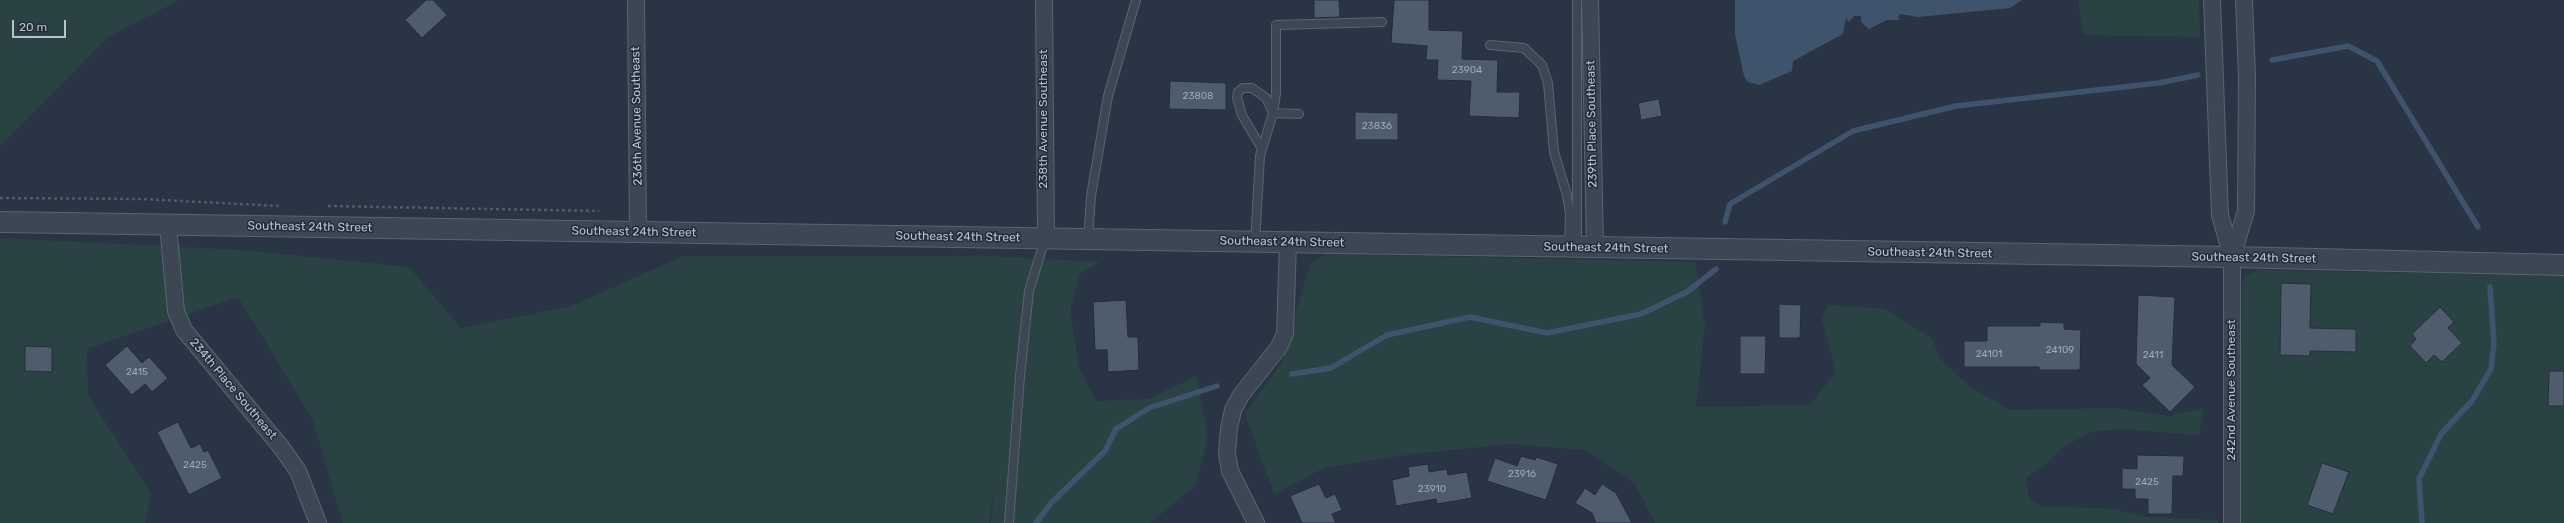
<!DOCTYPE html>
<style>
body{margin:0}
#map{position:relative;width:2564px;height:523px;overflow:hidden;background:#293544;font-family:Rubik,sans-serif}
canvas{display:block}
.scale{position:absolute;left:12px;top:20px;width:54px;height:18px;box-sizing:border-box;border:2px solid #bac2cd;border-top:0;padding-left:5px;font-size:12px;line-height:14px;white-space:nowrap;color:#bac2cd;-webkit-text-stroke:3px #212c39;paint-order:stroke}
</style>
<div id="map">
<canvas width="2564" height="523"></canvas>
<div class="scale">20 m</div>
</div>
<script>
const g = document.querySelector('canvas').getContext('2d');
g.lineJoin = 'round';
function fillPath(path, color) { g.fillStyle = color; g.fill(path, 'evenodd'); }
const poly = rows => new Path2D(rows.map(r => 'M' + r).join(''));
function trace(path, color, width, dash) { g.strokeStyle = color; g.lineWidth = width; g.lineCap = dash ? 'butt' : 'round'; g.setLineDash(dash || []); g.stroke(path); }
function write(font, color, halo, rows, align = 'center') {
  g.font = font + ' Rubik,sans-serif'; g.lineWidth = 3; g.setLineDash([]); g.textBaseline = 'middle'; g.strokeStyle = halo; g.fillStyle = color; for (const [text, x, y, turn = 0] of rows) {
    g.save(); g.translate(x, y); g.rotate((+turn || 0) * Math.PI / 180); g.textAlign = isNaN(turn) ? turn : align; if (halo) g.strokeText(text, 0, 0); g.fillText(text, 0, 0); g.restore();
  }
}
fillPath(poly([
 [0,0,180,0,109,36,0,146],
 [2078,0,2199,0,2200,37,2083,35],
 [0,238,242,250,409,267,461,328,572,306,683,256,991,256,1100,262,1080,273,1070,309,1079,368,1096,401,1148,399,1197,376,1208,438,1195,486,1150,523,991,523,994,491,989,523,343,523,312,418,238,297,87,349,88,395,151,494,145,523,0,523],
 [1326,254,1695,262,1705,325,1696,407,1810,405,1836,372,1822,319,1828,305,1884,309,1932,338,1940,359,1973,389,2011,410,2115,408,2170,416,2204,408,2199,435,2121,429,2090,432,2064,447,2039,470,2026,477,2029,499,2042,506,2113,509,2146,517,2218,520,2218,523,1655,523,1634,482,1586,450,1509,444,1413,454,1324,468,1274,494,1245,414,1282,362,1310,264],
 [2259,270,2564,276,2564,523,2239,523,2242,282,2246,275]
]), '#2b4245');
fillPath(poly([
 [1735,0,2022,0,2010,8,1918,17,1900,14,1898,17,1900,20,1887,20,1869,29,1861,22,1861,16,1854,16,1849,22,1846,18,1843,34,1793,61,1792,71,1759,85,1748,82,1744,76,1735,35]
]), '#3f536c');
trace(poly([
 [2272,60,2348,46,2377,61,2478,227],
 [1725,222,1730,204,1853,131,1956,106,2159,83,2198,75],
 [1292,374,1331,368,1387,335,1470,317,1547,333,1641,314,1687,292,1716,269],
 [1036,523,1051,503,1105,451,1116,429,1149,408,1217,386],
 [2422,523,2419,479,2441,434,2472,401,2491,369,2494,343,2490,287]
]), '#3f536c', 5.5);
const building = poly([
 [426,0,433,0,447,15,422,38,405,20,426,0],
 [1314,0,1339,0,1340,17,1314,18,1314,0],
 [1394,0,1429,0,1429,30,1463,31,1462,59,1498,60,1497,92,1520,92,1519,118,1469,116,1471,81,1437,80,1438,60,1426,60,1427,46,1391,43,1394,0],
 [1170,81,1226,83,1226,110,1169,109,1170,81],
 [1659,99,1662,116,1641,120,1638,103,1659,99],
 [1355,112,1398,113,1398,140,1355,140,1355,112],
 [2281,283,2311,284,2310,328,2356,329,2356,352,2310,351,2310,356,2280,355,2281,283],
 [2138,295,2175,297,2172,365,2195,387,2170,412,2142,385,2150,378,2136,364,2138,295],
 [1126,300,1128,337,1138,337,1139,370,1108,372,1107,350,1095,350,1093,302,1126,300],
 [1779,304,1801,305,1800,338,1779,338,1779,304],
 [2440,307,2454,322,2448,328,2462,343,2442,362,2434,355,2426,363,2410,346,2416,339,2412,334,2440,307],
 [2040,322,2064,323,2064,329,2081,330,2080,370,2039,370,2039,367,1964,367,1964,341,1987,341,1987,326,2040,326,2040,322],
 [1740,336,1766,336,1765,374,1740,374,1740,336],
 [25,346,52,347,52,372,25,371,25,346],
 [127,346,142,363,149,357,168,378,152,392,145,384,132,395,105,365,127,346],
 [2549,371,2564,371,2564,406,2548,406,2549,371],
 [178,422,191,448,200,444,204,452,208,450,222,478,189,495,157,432,178,422],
 [2137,455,2184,456,2183,476,2173,476,2172,514,2148,514,2148,499,2135,499,2135,489,2122,489,2122,468,2137,469,2137,455],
 [1521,456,1535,460,1536,457,1558,464,1546,500,1487,481,1495,458,1517,466,1521,456],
 [2322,463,2349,472,2333,514,2307,505,2322,463],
 [1428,464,1429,472,1447,469,1448,475,1467,472,1472,498,1437,504,1436,499,1396,506,1392,480,1409,476,1408,467,1428,464],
 [1319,484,1326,498,1335,494,1342,510,1332,514,1336,523,1302,523,1290,496,1319,484],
 [1602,484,1616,493,1632,523,1596,523,1592,513,1575,503,1585,488,1595,495,1602,484]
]);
fillPath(building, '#4f5c6c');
trace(building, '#232e3b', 1);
const service = poly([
 [1577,0,1577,247],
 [1490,45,1524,48,1542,65,1548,83,1554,152,1567,195,1570,214,1569,247],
 [1262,149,1242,115,1237,98,1238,92,1243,88,1252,88,1266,98,1273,113,1299,114],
 [1088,239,1091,196,1108,96,1136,0],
 [1255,242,1260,156,1273,113,1276,93,1276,25,1382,22],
 [1009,523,1020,376,1029,291,1045,239]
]);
const minor = poly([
 [636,0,638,232],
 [1044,0,1046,238],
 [1590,0,1595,248],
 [2212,0,2220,215,2232,257,2232,523],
 [168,225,176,311,184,330,281,447,298,471,318,523],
 [2232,257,2246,211,2247,77,2244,0],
 [1256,523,1230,471,1227,453,1229,428,1233,410,1241,395,1279,347,1285,334,1288,242]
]);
const tertiary = poly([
 [0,222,2232,257,2564,265]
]);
trace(service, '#5b6571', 10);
trace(minor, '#5b6571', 18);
trace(tertiary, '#5b6571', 22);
trace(poly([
 [0,198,142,199,279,206],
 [328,206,599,211]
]), '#495f61', 2.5, [3, 3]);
trace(service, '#3d4753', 8);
trace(minor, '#3d4753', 16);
trace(tertiary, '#3d4753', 20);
write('10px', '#9fa8b5', null, [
 ["23904",1467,70],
 ["23808",1198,96],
 ["23836",1377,126],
 ["24109",2060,350],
 ["24101",1989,354],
 ["2411",2153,355],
 ["2415",137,372],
 ["2425",195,465],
 ["23916",1522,474],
 ["2425",2147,482],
 ["23910",1432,489]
]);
write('12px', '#bac2cd', '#212c39', [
 ["236th Avenue Southeast",637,116,-91],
 ["238th Avenue Southeast",1044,119,-90],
 ["239th Place Southeast",1592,124,-91],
 ["Southeast 24th Street",310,227,1],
 ["Southeast 24th Street",634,232,1],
 ["Southeast 24th Street",958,237,1],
 ["Southeast 24th Street",1282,242,1],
 ["Southeast 24th Street",1606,248,1],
 ["Southeast 24th Street",1930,253,1],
 ["Southeast 24th Street",2254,258,1],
 ["234th Place Southeast",233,389,50],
 ["242nd Avenue Southeast",2232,390,-90]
]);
</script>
